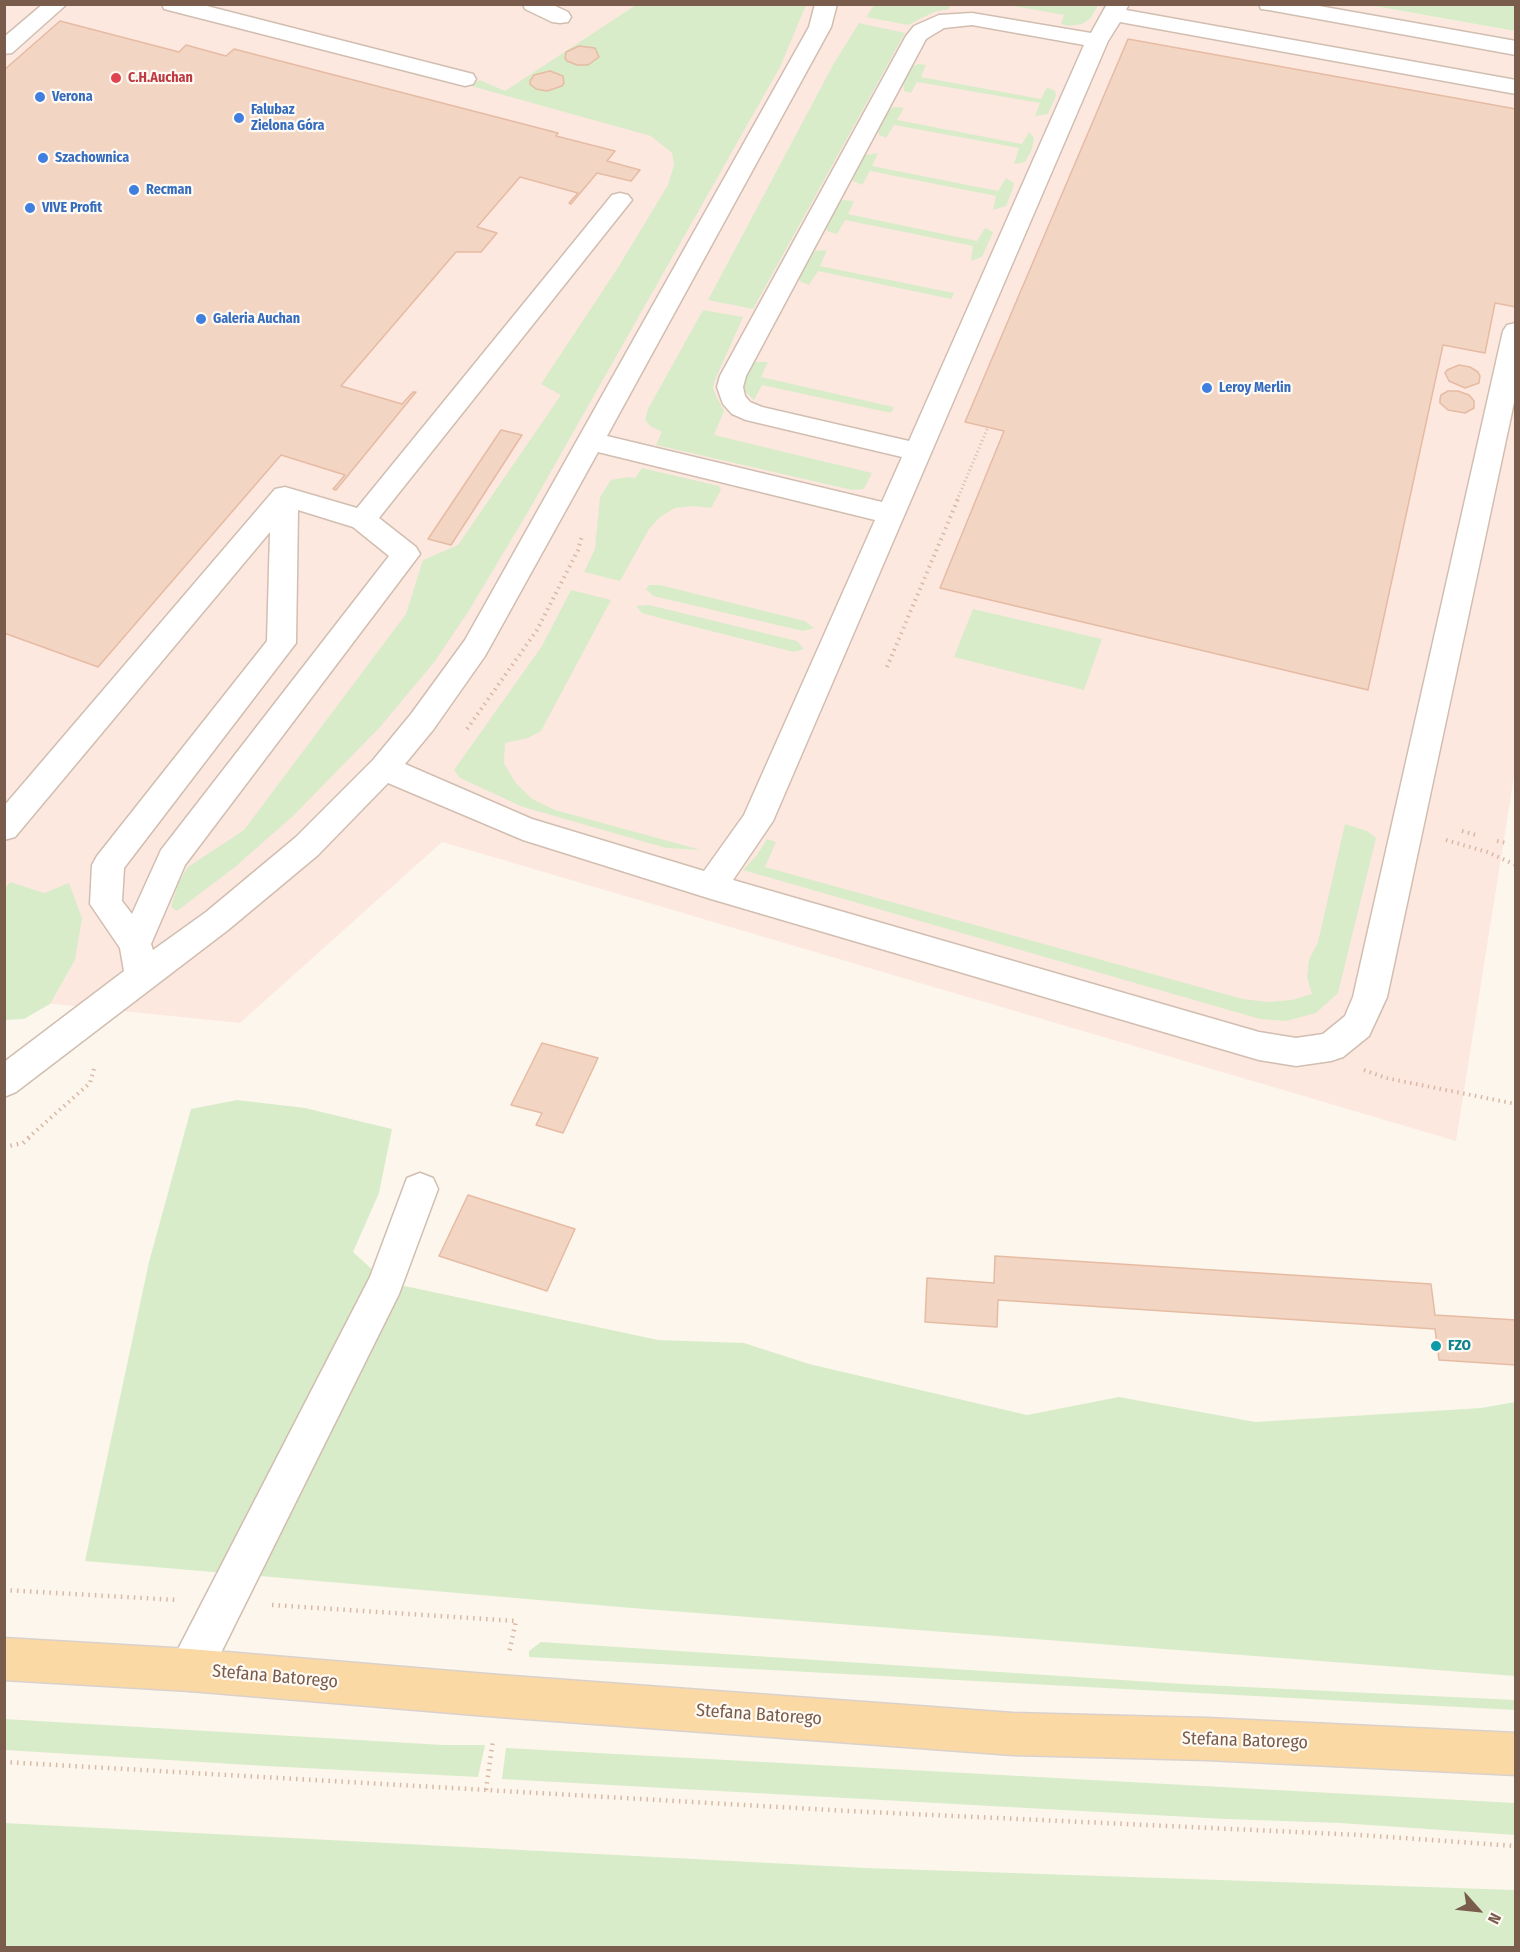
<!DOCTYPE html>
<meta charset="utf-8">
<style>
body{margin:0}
#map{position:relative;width:1520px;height:1952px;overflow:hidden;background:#fdf6ec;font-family:"Fira Sans Condensed",sans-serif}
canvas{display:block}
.frame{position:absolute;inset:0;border:6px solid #7a5c4d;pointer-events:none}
.north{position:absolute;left:1448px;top:1880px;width:60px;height:60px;-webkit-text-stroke:4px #fffaf3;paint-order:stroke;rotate:117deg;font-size:16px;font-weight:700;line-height:24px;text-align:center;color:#7a5c4d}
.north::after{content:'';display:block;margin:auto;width:21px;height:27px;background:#7a5c4d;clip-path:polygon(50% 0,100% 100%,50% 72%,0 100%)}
</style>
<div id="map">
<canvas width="1520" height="1952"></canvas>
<div class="frame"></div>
<div class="north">N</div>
</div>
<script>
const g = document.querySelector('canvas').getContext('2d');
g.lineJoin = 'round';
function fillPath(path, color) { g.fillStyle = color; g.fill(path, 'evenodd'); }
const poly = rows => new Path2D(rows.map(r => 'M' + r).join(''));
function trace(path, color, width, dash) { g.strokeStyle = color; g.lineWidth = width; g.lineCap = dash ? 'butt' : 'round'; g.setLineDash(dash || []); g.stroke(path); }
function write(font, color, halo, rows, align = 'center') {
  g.font = font + ' "Fira Sans Condensed",sans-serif'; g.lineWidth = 4.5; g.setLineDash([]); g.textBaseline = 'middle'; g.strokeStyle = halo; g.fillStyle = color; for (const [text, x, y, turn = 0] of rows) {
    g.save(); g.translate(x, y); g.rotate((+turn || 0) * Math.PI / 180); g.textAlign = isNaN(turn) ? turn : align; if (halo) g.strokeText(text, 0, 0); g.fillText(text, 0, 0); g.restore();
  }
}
fillPath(poly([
 [1361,4,1515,31,1515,770,1456,1141,442,842,240,1023,5,999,5,5]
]), '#fde8e0');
fillPath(poly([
 [875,4,951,4,951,5,949,9,934,12,908,25,866,17],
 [636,5,806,5,780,67,528,512,468,612,435,661,380,727,294,815,235,867,177,911,171,907,178,884,188,867,244,830,406,614,423,560,458,545,561,395,541,384,619,266,668,185,674,165,672,153,651,136,471,86,480,80,505,91],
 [1008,5,1098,4,1098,5,1091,18,1082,24,1069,26,1061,24,1064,15],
 [1368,5,1515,5,1515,31],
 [859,23,905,33,753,309,708,300,833,65],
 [918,64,926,65,921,77,1041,99,1047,87,1055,91,1056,96,1048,114,1035,116,1040,103,917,82,911,93,904,91,903,80,911,67],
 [894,107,904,108,897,120,1022,144,1029,132,1034,138,1032,149,1025,162,1014,164,1019,148,894,125,886,138,879,135,877,128,888,110],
 [878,153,872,166,998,191,1006,178,1014,183,1013,188,1006,206,993,210,996,196,870,171,862,185,853,181,854,173,865,155],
 [842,200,854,201,848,214,977,241,985,228,993,232,982,257,971,261,973,246,845,220,837,234,827,231,826,222],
 [827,250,820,266,954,293,951,299,818,271,809,285,801,282,799,278,815,251],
 [703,310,743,317,715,380,713,388,716,396,724,411,714,435,872,473,864,489,852,490,656,445,662,432,650,426,645,420,648,409],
 [754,362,768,362,761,377,894,407,891,413,762,385,754,400,739,386],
 [642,468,719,486,721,490,711,508,693,506,675,508,660,517,649,529,620,581,584,572,595,549,600,497,611,480,628,477,635,478],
 [649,585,660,585,805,621,814,628,803,631,653,596,646,589],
 [571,590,611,600,541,731,528,738,505,743,504,763,515,782,532,799,555,810,701,850,666,848,523,807,460,778,454,770,542,646],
 [649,605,797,641,804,649,794,652,671,621,642,613,636,606],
 [973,609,1102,639,1084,690,954,657],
 [1345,824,1367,831,1376,838,1338,993,1316,1013,1286,1021,1260,1019,743,870,757,855,767,839,776,842,765,867,1243,999,1268,1002,1292,1000,1312,994,1307,977,1309,960,1318,942],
 [10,882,44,893,69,883,82,918,75,960,50,1004,24,1019,5,1020,4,890],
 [237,1100,305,1108,392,1129,379,1193,353,1252,386,1282,658,1340,744,1343,809,1364,1027,1415,1119,1397,1255,1422,1481,1408,1515,1402,1515,1676,632,1608,85,1561,149,1262,191,1109],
 [541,1642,1183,1684,1515,1700,1515,1710,529,1657,529,1651],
 [4,1719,443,1745,485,1745,478,1777,266,1766,5,1750],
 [506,1748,1515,1803,1515,1835,1340,1823,1226,1819,502,1779],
 [4,1823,866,1868,1515,1890,1515,1947,5,1947]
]), '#d8ecc9');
const building = poly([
 [60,21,179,52,186,45,226,56,234,49,558,133,556,136,615,151,607,161,640,170,631,181,597,173,571,204,569,203,578,193,520,177,477,227,497,233,481,252,456,252,341,386,402,404,413,392,416,392,336,490,333,489,345,475,281,455,98,667,4,633,4,70,60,21],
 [1128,39,1516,109,1516,307,1495,303,1485,353,1443,345,1368,690,940,588,1004,431,965,422,1128,39],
 [579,46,595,48,599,57,588,65,577,65,567,61,565,58,566,52,579,46],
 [550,71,563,76,564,83,562,86,547,91,536,89,530,84,530,81,534,75,550,71],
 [1459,365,1470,367,1478,372,1480,376,1479,383,1465,388,1449,381,1445,373,1447,370,1459,365],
 [1448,391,1458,391,1469,395,1474,401,1474,408,1465,413,1448,410,1440,403,1440,399,1441,395,1448,391],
 [501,430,522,435,451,545,428,539,501,430],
 [542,1043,598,1058,563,1133,536,1125,542,1113,511,1105,542,1043],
 [468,1195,575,1229,547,1291,439,1256,468,1195],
 [995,1256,1431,1284,1435,1315,1516,1320,1516,1365,1439,1360,1435,1329,998,1300,997,1327,925,1322,927,1278,994,1283,995,1256]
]);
fillPath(building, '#f3d5c3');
trace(building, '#e6bba3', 1.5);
const minor = poly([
 [43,4,67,4,12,53,4,54,4,37,43,4],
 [162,4,199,4,473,74,476,79,473,84,465,86,164,9,162,4],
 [523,4,551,4,568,12,571,17,568,22,560,23,552,22,525,9,523,4],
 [815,4,837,4,831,27,607,436,882,502,902,457,746,420,732,414,723,404,717,387,720,376,906,36,914,26,939,15,972,13,1091,33,1107,4,1129,4,1126,10,1516,80,1516,94,1120,22,1108,41,773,821,733,880,1259,1032,1296,1038,1323,1034,1345,1016,1353,997,1503,331,1507,325,1516,323,1516,393,1387,997,1369,1036,1343,1057,1331,1061,1296,1066,1259,1060,711,899,523,840,388,783,318,855,228,930,16,1092,4,1097,4,1062,124,971,120,948,90,904,92,865,97,856,267,641,270,532,15,837,4,840,4,806,275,489,285,487,357,508,612,195,620,193,628,195,632,200,628,205,379,518,416,547,420,554,185,865,151,944,153,950,206,912,296,837,373,760,411,714,465,640,809,27,815,4],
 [972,25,1084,45,909,441,762,407,750,402,745,396,743,387,746,376,926,39,944,28,972,25],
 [598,452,875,520,744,815,704,871,532,819,405,764,433,730,485,656,598,452],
 [298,510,353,527,389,556,161,850,132,914,122,901,124,868,296,643,298,510],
 [1259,4,1308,4,1516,41,1516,55,1269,10,1261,9,1259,4],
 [420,1173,433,1178,438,1189,399,1294,205,1685,190,1691,175,1685,169,1670,175,1655,370,1277,407,1178,420,1173]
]);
const major = poly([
 [4,1638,190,1649,499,1675,1013,1713,1207,1718,1516,1733,1516,1775,1207,1760,1013,1755,499,1717,190,1691,4,1680,4,1638]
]);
trace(minor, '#d1beb0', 3);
trace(major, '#dad1cd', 3);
trace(poly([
 [957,500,988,427]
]), '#d9b8a5', 3, [1, 3]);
trace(poly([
 [887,667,958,499],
 [467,729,537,630,578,550,582,536],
 [1462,831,1476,835],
 [1446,840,1487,852,1516,865],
 [1497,841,1506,843],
 [1364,1070,1386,1078,1516,1104],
 [28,1138,90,1083,95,1065]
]), '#d9b8a5', 4, [1.5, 4.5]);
trace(poly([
 [4,1147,23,1143,30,1137],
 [4,1590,177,1600],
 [272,1605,516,1621,509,1653],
 [4,1762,848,1811,1360,1835,1516,1846],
 [486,1790,493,1740]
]), '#d9b8a5', 4.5, [1.5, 5]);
fillPath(minor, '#fff');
fillPath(major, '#fbd9a5');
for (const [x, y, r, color] of [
 [116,78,6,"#e0444e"],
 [40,97,6,"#3f7fe0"],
 [239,118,6,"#3f7fe0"],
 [43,158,6,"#3f7fe0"],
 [134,190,6,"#3f7fe0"],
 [30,208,6,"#3f7fe0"],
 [201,319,6,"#3f7fe0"],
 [1207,388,6,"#3f7fe0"],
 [1436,1346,6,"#0f9aa8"]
]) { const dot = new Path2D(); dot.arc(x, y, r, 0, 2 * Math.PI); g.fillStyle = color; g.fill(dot); trace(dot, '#fffaf3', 2); }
write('bold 14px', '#be3a42', '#fffaf3', [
 ["C.H.Auchan",128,78]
], 'left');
write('bold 14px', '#366cbe', '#fffaf3', [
 ["Verona",52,97],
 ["Falubaz",251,110],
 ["Zielona Góra",251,126],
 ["Szachownica",55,158],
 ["Recman",146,190],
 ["VIVE Profit",42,208],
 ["Galeria Auchan",213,319],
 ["Leroy Merlin",1219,388]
], 'left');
write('bold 15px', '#0d838f', '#fffaf3', [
 ["FZO",1448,1346]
], 'left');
write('18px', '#7a5c4d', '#fffaf3', [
 ["Stefana Batorego",275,1677,5],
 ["Stefana Batorego",759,1715,4],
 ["Stefana Batorego",1245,1741,2]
]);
</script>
